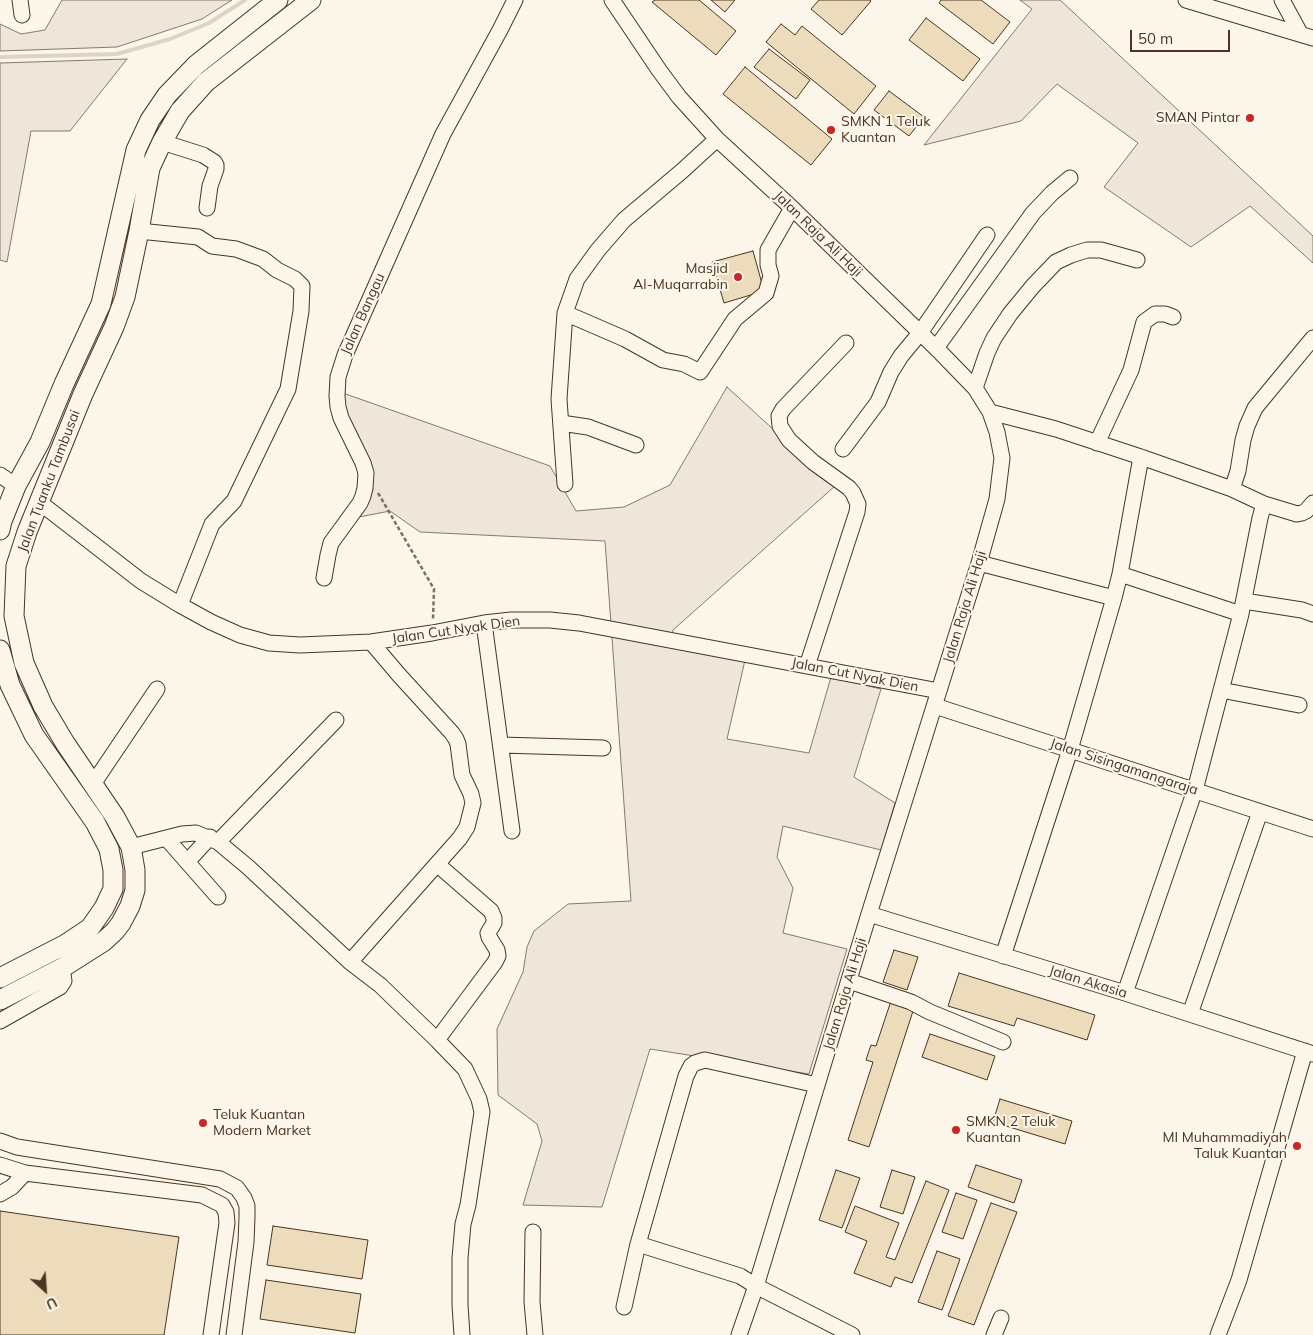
<!DOCTYPE html>
<style>
body{margin:0}
#map{position:relative;width:1313px;height:1335px;overflow:hidden;background:#fbf6e9;font-family:Mulish,sans-serif}
canvas{display:block}
.north{position:absolute;left:20px;top:1265px;width:50px;height:50px;-webkit-text-stroke:4px #fbf6e9;paint-order:stroke;rotate:154deg;font-size:14px;font-weight:700;line-height:20px;text-align:center;color:#4a3520}
.north::after{content:'';display:block;margin:auto;width:18px;height:22px;background:#4a3520;clip-path:polygon(50% 0,100% 100%,50% 72%,0 100%)}
.scale{position:absolute;left:1130px;top:30px;width:100px;height:22px;box-sizing:border-box;border:2px solid #4a3520;border-top:0;padding-left:6px;font-size:15px;line-height:18px;white-space:nowrap;color:#4a3520;-webkit-text-stroke:4px #fbf6e9;paint-order:stroke}
</style>
<div id="map">
<canvas width="1313" height="1335"></canvas>
<div class="north">U</div>
<div class="scale">50 m</div>
</div>
<script>
const g = document.querySelector('canvas').getContext('2d');
g.lineJoin = 'round';
function fillPath(path, color) { g.fillStyle = color; g.fill(path, 'evenodd'); }
const poly = rows => new Path2D(rows.map(r => 'M' + r).join(''));
function trace(path, color, width, dash) { g.strokeStyle = color; g.lineWidth = width; g.lineCap = dash ? 'butt' : 'round'; g.setLineDash(dash || []); g.stroke(path); }
function write(font, color, halo, rows, align = 'center') {
  g.font = font + ' Mulish,sans-serif'; g.lineWidth = 4; g.setLineDash([]); g.textBaseline = 'middle'; g.strokeStyle = halo; g.fillStyle = color; for (const [text, x, y, turn = 0] of rows) {
    g.save(); g.translate(x, y); g.rotate((+turn || 0) * Math.PI / 180); g.textAlign = isNaN(turn) ? turn : align; if (halo) g.strokeText(text, 0, 0); g.fillText(text, 0, 0); g.restore();
  }
}
const green = poly([
 [62,0,232,0,202,19,117,47,0,51,0,24,21,34,45,30,62,0],
 [1020,0,1060,0,1313,236,1313,263,1250,206,1191,247,1104,187,1138,143,1057,84,1021,121,924,145,1032,9,1020,0],
 [127,59,70,131,31,131,7,262,0,260,0,63,127,59],
 [727,387,835,486,673,630,670,644,745,660,727,739,809,753,831,677,881,689,854,777,895,803,881,850,783,826,777,857,793,888,783,933,847,949,809,1074,650,1049,602,1207,523,1205,542,1141,537,1124,498,1095,497,1029,523,972,527,947,534,931,568,904,631,901,605,541,420,532,390,511,359,517,373,490,370,471,342,412,340,392,550,466,576,511,624,507,670,485,727,387]
]);
fillPath(green, '#ede6d9');
trace(green, '#887966', 1);
trace(poly([
 [0,57,117,54,170,39,209,23,245,0]
]), '#dcd4c6', 4);
const building = poly([
 [655,0,699,0,736,31,716,55,652,2,655,0],
 [711,0,735,0,725,12,711,0],
 [819,0,870,0,871,1,842,35,811,9,819,0],
 [941,0,981,0,1010,22,993,44,939,3,941,0],
 [926,18,980,59,963,81,909,40,926,18],
 [781,24,795,35,802,26,876,86,854,114,766,42,781,24],
 [769,49,810,80,796,99,754,67,769,49],
 [745,67,832,139,811,165,723,94,745,67],
 [889,91,924,117,909,136,874,110,889,91],
 [753,251,764,291,724,303,712,262,753,251],
 [894,950,918,957,907,990,883,982,894,950],
 [959,973,1095,1015,1087,1040,1017,1018,1014,1026,948,1006,959,973],
 [891,1001,914,1008,869,1147,848,1140,873,1062,866,1060,871,1045,876,1046,891,1001],
 [930,1034,995,1056,987,1080,922,1057,930,1034],
 [1000,1099,1072,1121,1065,1144,993,1122,1000,1099],
 [976,1165,1022,1180,1014,1203,968,1187,976,1165],
 [836,1170,860,1178,842,1228,819,1220,836,1170],
 [892,1170,915,1177,903,1214,880,1207,892,1170],
 [926,1181,949,1190,912,1283,895,1277,891,1287,854,1273,867,1241,845,1232,855,1206,899,1223,886,1257,895,1260,926,1181],
 [956,1193,977,1200,963,1239,942,1232,956,1193],
 [991,1203,1017,1212,974,1325,948,1316,991,1203],
 [0,1211,179,1237,164,1335,0,1335,0,1211],
 [273,1226,368,1240,362,1279,267,1265,273,1226],
 [937,1251,960,1259,942,1310,918,1302,937,1251],
 [266,1280,361,1294,355,1333,260,1319,266,1280]
]);
fillPath(building, '#ecdcbc');
trace(building, '#4a3520', 1);
const minor = poly([
 [20,0,22,15],
 [612,0,659,70,679,97,717,139,792,208,941,353,975,388,990,412,997,432,1002,458,997,499,979,563,869,914,756,1286,739,1335],
 [1186,0,1313,38],
 [1282,0,1300,33],
 [162,142,203,155,214,162,216,165,216,169,210,186,207,208],
 [139,231,198,237,212,246,236,249,263,259,277,270,295,279,302,286,301,311,288,389,234,501,212,524,180,605],
 [565,313,625,339,663,360,684,364,700,372,735,319,766,293,771,276,768,265,768,250,792,208],
 [936,348,1033,213,1052,193,1070,178],
 [975,388,987,353,994,338,1010,314,1033,286,1056,262,1071,255,1087,250,1101,250,1137,260],
 [990,412,1056,429,1141,457,1232,489,1264,504,1260,518,1241,614,1195,790,1125,993],
 [561,423,588,427,636,445],
 [1097,443,1131,370,1144,322,1155,314,1165,314,1173,317],
 [843,449,878,402,891,372,901,356,920,333,987,235],
 [0,475,16,486],
 [565,484,559,399,565,313,577,279,598,250,624,220,682,171,717,139],
 [1232,489,1238,471,1243,440,1247,426,1255,408,1313,338],
 [39,502,141,581,180,605,211,622,240,635,269,643,300,645,371,642,432,633,484,623,511,620,550,620,579,623,939,691],
 [1264,504,1297,514,1302,513,1306,511,1313,503],
 [979,563,1114,598],
 [1120,574,1241,614],
 [324,578,328,555,331,543,360,503,363,496,365,488,366,473,363,463,341,418,338,407,337,396,338,377,345,355,443,134,500,30,515,0],
 [1244,601,1302,610,1313,614],
 [484,623,512,831],
 [807,666,857,512,858,504,853,493,849,488,813,462,789,440,780,426,779,416,783,409,846,343],
 [1221,690,1299,705],
 [935,706,1313,829],
 [501,745,603,748],
 [93,784,157,689],
 [167,839,218,897],
 [218,842,336,720],
 [131,847,182,834,196,833,218,842,248,867,350,962,380,985,437,1040,465,1069,479,1099,482,1112,468,1205,463,1224,460,1258,460,1305,462,1335],
 [187,862,210,837],
 [437,864,491,911,494,918,494,923,488,933,489,937,497,950,498,956,495,962,437,1040],
 [869,914,1125,993,1313,1054],
 [1003,956,1070,750,1114,598,1120,574,1141,457],
 [350,962,460,838,467,827,473,803,471,794,462,775,458,744,456,739,452,733,399,675,371,642],
 [849,981,911,1002,930,1012,1003,1042],
 [1190,1014,1260,812],
 [0,1021,60,987,64,981,62,968],
 [817,1085,705,1060,695,1063,691,1066,686,1076,638,1244,740,1276,756,1286,852,1335],
 [0,1141,17,1147,220,1179,237,1188,244,1198,247,1206,247,1217,246,1242,234,1335],
 [0,1165,25,1173,202,1195,222,1205,226,1212,227,1223,211,1335],
 [0,1194,12,1187,25,1173],
 [533,1232,532,1302,535,1335],
 [624,1307,638,1244],
 [994,1335,1001,1318],
 [1218,1335,1239,1280,1305,1051]
]);
const major = poly([
 [0,530,2,521,16,486,40,442,64,384,101,304,136,150,150,120,167,95,196,65,278,0],
 [0,650,10,685,34,735,95,822,109,849,113,870,113,889,104,908,90,928,66,944,0,978],
 [0,1000,62,968,103,942,115,931,121,923,130,906,135,890,135,870,131,847,115,817,65,743,43,706,24,663,14,616,16,566,27,532,83,394,114,327,125,297,139,231,150,168,162,142,180,111,206,82,311,0]
]);
trace(minor, '#4a3520', 17);
trace(major, '#4a3520', 21);
trace(poly([
 [378,493,434,589,433,619]
]), '#7f6f5c', 2.5, [4, 2.5]);
trace(minor, '#fbf6e9', 15);
trace(major, '#fbf6e9', 19);
for (const [x, y, r, color] of [
 [1250,118,5,"#c62828"],
 [831,130,5,"#c62828"],
 [738,277,5,"#c62828"],
 [203,1123,5,"#c62828"],
 [956,1130,5,"#c62828"],
 [1297,1146,5,"#c62828"]
]) { const dot = new Path2D(); dot.arc(x, y, r, 0, 2 * Math.PI); g.fillStyle = color; g.fill(dot); trace(dot, '#fbf6e9', 2); }
write('14px', '#4a3520', '#fbf6e9', [
 ["SMAN Pintar",1240,118],
 ["SMKN 1 Teluk",841,122,"left"],
 ["Kuantan",841,138,"left"],
 ["Masjid",728,269],
 ["Al-Muqarrabin",728,285],
 ["Teluk Kuantan",213,1115,"left"],
 ["Modern Market",213,1131,"left"],
 ["SMKN 2 Teluk",966,1122,"left"],
 ["Kuantan",966,1138,"left"],
 ["MI Muhammadiyah",1287,1138],
 ["Taluk Kuantan",1287,1154]
], 'right');
write('14px', '#4a3520', '#fbf6e9', [
 ["Jalan Raja Ali Haji",818,234,44],
 ["Jalan Bangau",363,314,-66],
 ["Jalan Tuanku Tambusai",49,481,-69],
 ["Jalan Raja Ali Haji",965,607,-73],
 ["Jalan Cut Nyak Dien",456,630,-8],
 ["Jalan Cut Nyak Dien",855,675,11],
 ["Jalan Sisingamangaraja",1124,767,18],
 ["Jalan Akasia",1088,982,17],
 ["Jalan Raja Ali Haji",845,994,-73]
]);
</script>
